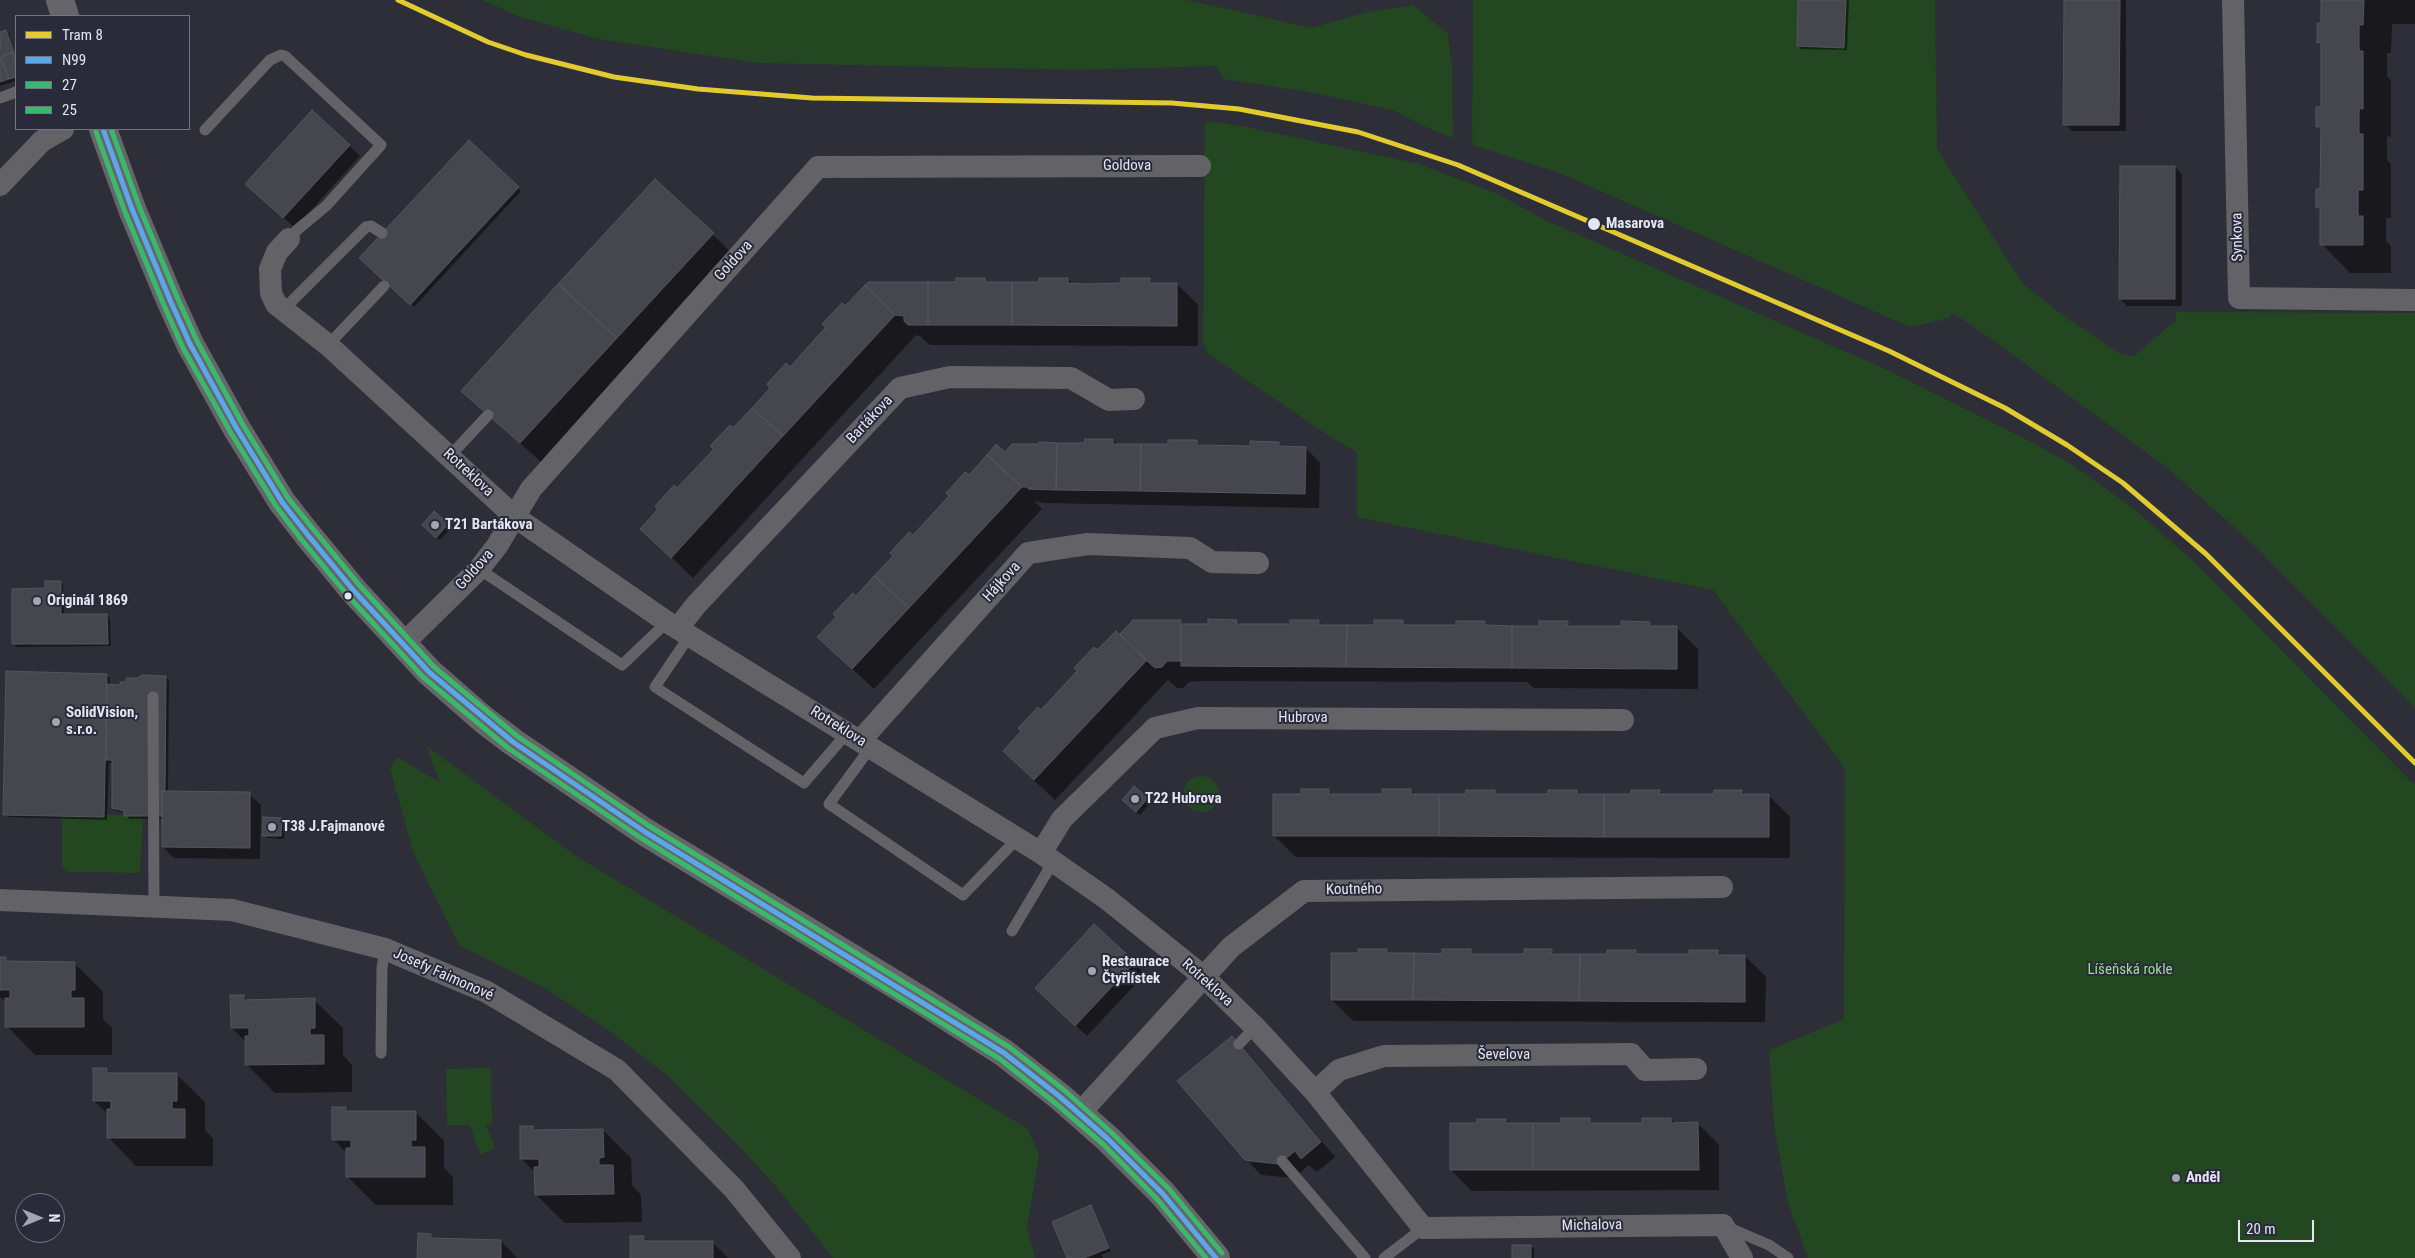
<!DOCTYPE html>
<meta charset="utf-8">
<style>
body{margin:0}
#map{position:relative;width:2415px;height:1258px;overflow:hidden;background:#2d2e37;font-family:"Roboto Condensed",sans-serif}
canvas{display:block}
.legend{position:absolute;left:15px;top:15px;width:175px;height:115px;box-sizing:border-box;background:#292b3b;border:1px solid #737583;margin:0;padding:6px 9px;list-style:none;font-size:15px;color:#e3e5ef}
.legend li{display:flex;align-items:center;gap:10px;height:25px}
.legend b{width:25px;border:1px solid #737583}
.north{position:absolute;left:15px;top:1193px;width:50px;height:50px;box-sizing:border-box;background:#292b3b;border:1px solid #737583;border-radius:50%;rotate:90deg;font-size:14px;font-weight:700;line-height:20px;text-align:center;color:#e3e5ef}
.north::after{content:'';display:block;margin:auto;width:18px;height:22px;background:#a3a5af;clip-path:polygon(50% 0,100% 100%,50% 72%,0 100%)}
.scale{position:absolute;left:2238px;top:1220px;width:76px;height:22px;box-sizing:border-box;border:2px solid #e3e5ef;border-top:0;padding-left:6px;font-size:15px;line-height:18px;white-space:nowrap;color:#e3e5ef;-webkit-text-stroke:4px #292b3b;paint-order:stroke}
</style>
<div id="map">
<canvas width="2415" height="1258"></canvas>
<ul class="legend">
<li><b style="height:6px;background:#e1cb31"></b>Tram 8</li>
<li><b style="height:6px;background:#5aa8eb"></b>N99</li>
<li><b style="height:6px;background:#3ab96c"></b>27</li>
<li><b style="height:6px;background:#3ab96c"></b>25</li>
</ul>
<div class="north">N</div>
<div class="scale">20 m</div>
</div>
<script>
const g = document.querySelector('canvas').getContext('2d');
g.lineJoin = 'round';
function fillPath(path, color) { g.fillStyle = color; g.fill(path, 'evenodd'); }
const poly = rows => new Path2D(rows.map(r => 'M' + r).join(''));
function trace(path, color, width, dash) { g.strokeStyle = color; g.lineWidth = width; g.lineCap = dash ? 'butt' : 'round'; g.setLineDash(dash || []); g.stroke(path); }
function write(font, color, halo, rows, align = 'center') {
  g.font = font + ' "Roboto Condensed",sans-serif'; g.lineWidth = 4; g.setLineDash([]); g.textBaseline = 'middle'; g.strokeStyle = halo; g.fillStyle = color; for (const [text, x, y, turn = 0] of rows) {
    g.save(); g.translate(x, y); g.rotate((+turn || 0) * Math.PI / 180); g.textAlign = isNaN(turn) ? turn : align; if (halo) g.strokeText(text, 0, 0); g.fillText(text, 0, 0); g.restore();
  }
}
fillPath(poly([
 [482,0,1188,0,1311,28,1367,12,1413,5,1448,34,1452,69,1453,138,1421,125,1393,110,1309,92,1223,79,1216,66,1082,70,757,63,599,39,520,17],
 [1473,0,1935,0,1937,149,2023,284,2061,314,2119,353,2134,356,2176,320,2176,312,2415,313,2415,708,2253,544,2166,467,1997,343,1953,313,1949,318,1910,327,1557,172,1472,145],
 [1205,121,1243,126,1419,164,1498,194,1543,219,1892,372,2035,444,2068,462,2133,508,2191,559,2415,785,2415,1258,1808,1258,1788,1203,1774,1125,1769,1050,1844,1019,1845,769,1713,590,1357,517,1357,452,1335,440,1207,353,1203,341],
 [427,746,576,856,1028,1129,1039,1155,1027,1228,1035,1258,833,1258,780,1191,740,1147,668,1076,607,1029,543,987,459,945,414,854,390,769,397,757,439,782],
 '1183 794a18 18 0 1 1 36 0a18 18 0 1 1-36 0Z',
 [104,815,143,815,140,873,67,872,62,867,62,816,104,817],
 [491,1068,492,1125,486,1125,495,1148,480,1155,470,1125,447,1125,446,1069]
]), '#224721');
fillPath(poly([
 [1800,0,1849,0,1847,50,1801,49,1798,46],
 [2065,0,2126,0,2126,131,2072,131,2065,124],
 [2322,0,2415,0,2415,24,2392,24,2391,53,2387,53,2387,76,2391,81,2391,137,2387,136,2387,160,2391,164,2391,218,2386,218,2386,241,2391,246,2391,273,2350,273,2322,244,2322,212,2317,208,2322,190,2322,131,2317,126,2322,108,2322,47,2318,43,2322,24],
 [6,31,9,34,16,56,16,81,0,86,0,33],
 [469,142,521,191,414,307,361,258],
 [349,145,360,156,295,228,258,195],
 [2175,167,2182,174,2182,306,2127,306,2120,299],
 [656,181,734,255,542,463,463,391],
 [984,279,988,284,1041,284,1068,279,1073,284,1123,284,1149,280,1154,284,1177,284,1198,305,1198,346,930,345,920,336,916,335,693,578,642,529,845,308],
 [1113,440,1118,445,1169,446,1196,442,1201,446,1251,447,1278,443,1283,448,1306,448,1320,463,1319,508,1044,503,1034,501,1042,509,874,689,840,658,856,598,969,477,1005,454],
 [434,513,451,528,440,540,423,525],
 [60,582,63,585,64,615,107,615,110,619,111,646,17,647,14,644,46,590],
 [1237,621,1241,625,1291,626,1319,621,1323,626,1375,626,1402,622,1407,626,1457,627,1484,622,1488,627,1541,627,1568,622,1572,627,1623,627,1649,623,1654,627,1677,628,1698,649,1698,689,1534,688,1527,682,1201,681,1189,682,1183,688,1177,688,1168,680,1055,800,1025,772,1041,712,1097,652,1120,636,1133,622,1181,622,1184,625,1209,625],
 [106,675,110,678,110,686,121,686,166,677,169,680,168,793,249,794,261,805,260,859,174,858,163,847,163,819,129,819,126,813,116,811,113,808,114,763,109,763,107,820,8,817,4,814],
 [1134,788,1151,802,1140,815,1127,803],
 [1329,791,1333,795,1384,795,1411,791,1415,795,1467,795,1494,791,1499,795,1549,795,1576,791,1581,795,1633,796,1660,791,1665,796,1715,796,1742,791,1747,796,1769,796,1790,817,1790,858,1296,857,1274,836,1302,795],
 [282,819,285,823,284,839,267,838,264,835],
 [1387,950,1391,955,1443,955,1470,951,1475,955,1525,955,1552,951,1557,955,1609,955,1636,951,1640,956,1690,956,1717,951,1722,956,1745,956,1766,977,1765,1022,1353,1021,1332,1000,1360,955],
 [0,958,5,958,10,963,74,963,103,992,103,1019,112,1028,112,1055,35,1055,7,1026,7,1003,0,997],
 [1134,963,1145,974,1087,1036,1047,999],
 [243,996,248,1001,314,1000,343,1028,343,1055,352,1065,352,1092,275,1093,246,1064,246,1042,232,1028],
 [1232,1037,1335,1157,1317,1172,1309,1165,1294,1178,1261,1175,1249,1162,1285,1165],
 [106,1069,111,1074,176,1074,205,1102,205,1130,213,1139,213,1166,136,1166,108,1137,108,1114,94,1101],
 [346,1108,350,1112,415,1112,444,1141,444,1168,453,1177,453,1205,376,1205,347,1176,347,1153,334,1140],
 [1671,1119,1676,1124,1698,1124,1719,1145,1719,1190,1472,1191,1451,1170,1478,1125,1506,1120,1510,1124,1562,1124,1589,1120,1593,1124,1644,1124],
 [533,1127,537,1131,603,1130,631,1158,632,1185,641,1195,642,1222,565,1223,536,1195,535,1173,522,1159],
 [1091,1207,1111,1251,1101,1255,1103,1258,1068,1258],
 [430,1235,435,1240,501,1241,517,1258,418,1258],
 [643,1237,648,1242,713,1243,728,1258,631,1258],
 [1531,1246,1534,1249,1534,1258,1513,1258]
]), '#0007');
const building = poly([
 [1798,0,1846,0,1844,48,1797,46,1798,0],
 [2064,0,2120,0,2119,125,2063,125,2064,0],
 [2321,0,2364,0,2363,25,2359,25,2359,51,2363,51,2363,109,2359,108,2359,134,2363,134,2363,190,2358,190,2358,216,2363,216,2363,245,2320,245,2320,208,2316,208,2316,189,2320,189,2321,127,2316,127,2316,107,2321,107,2321,43,2317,43,2317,23,2321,23,2321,0],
 [6,30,14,52,1,57,0,32,6,30],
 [14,52,16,77,9,79,1,57,14,52],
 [0,57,9,79,0,82,0,57],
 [312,110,350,145,283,218,245,184,312,110],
 [469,140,519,187,410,305,359,258,469,140],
 [2120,166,2175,166,2175,299,2119,299,2120,166],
 [655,179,714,233,617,338,558,284,655,179],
 [956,278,985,278,985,282,1012,282,1012,325,928,325,928,282,956,282,956,278],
 [1039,278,1068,278,1068,283,1085,284,1121,283,1121,278,1150,278,1150,283,1177,283,1177,326,1012,325,1012,282,1039,282,1039,278],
 [869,282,928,282,928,325,908,325,904,321,904,316,895,315,865,285,869,282],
 [558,284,617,338,520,443,461,391,558,284],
 [865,285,895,315,783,436,752,408,770,388,767,384,786,363,790,367,826,327,822,324,842,303,845,306,865,285],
 [752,408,783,436,671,558,640,529,658,509,655,506,674,485,677,488,714,449,710,446,730,425,733,428,752,408],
 [1085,439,1113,439,1113,444,1141,444,1140,491,1056,490,1057,443,1084,443,1085,439],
 [1168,440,1197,440,1197,445,1250,446,1250,441,1279,442,1279,446,1306,447,1305,494,1140,491,1141,444,1168,444,1168,440],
 [1039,442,1057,443,1056,490,1028,489,1028,487,1022,487,987,455,996,444,1005,452,1012,444,1039,444,1039,442],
 [987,455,1022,487,909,608,874,576,893,556,890,553,909,532,913,535,949,496,946,493,965,472,969,475,987,455],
 [434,511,448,524,436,538,422,525,434,511],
 [874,576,909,608,852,669,817,637,836,617,833,614,853,593,856,596,874,576],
 [45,581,61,581,61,614,107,614,108,644,12,644,12,589,45,588,45,581],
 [1208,619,1237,620,1237,624,1290,624,1290,620,1319,620,1319,625,1347,625,1346,667,1181,666,1181,624,1208,624,1208,619],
 [1133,620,1181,620,1181,661,1167,661,1162,667,1155,668,1146,660,1120,634,1133,620],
 [1374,620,1403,620,1403,625,1456,625,1456,621,1485,621,1485,625,1512,626,1512,668,1346,667,1347,625,1374,625,1374,620],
 [1539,621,1568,621,1568,626,1621,626,1621,621,1650,622,1650,626,1677,626,1677,669,1512,668,1512,626,1539,626,1539,621],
 [1116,631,1147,660,1034,780,1003,751,1021,731,1018,728,1038,707,1041,710,1077,671,1074,668,1094,647,1097,650,1116,631],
 [6,671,107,674,104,817,3,815,6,671],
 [142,675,166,676,165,791,162,791,162,816,124,816,124,811,112,808,112,760,106,760,107,684,120,685,120,682,126,682,126,678,137,678,142,675],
 [1134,786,1148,798,1136,812,1122,800,1134,786],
 [1301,789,1329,789,1329,794,1382,794,1382,789,1411,789,1411,794,1439,794,1439,836,1273,836,1273,794,1301,794,1301,789],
 [1466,790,1495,790,1495,794,1548,794,1548,790,1577,790,1577,794,1604,794,1604,837,1439,836,1439,794,1466,794,1466,790],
 [1631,790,1660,790,1660,794,1714,794,1714,790,1742,790,1742,794,1769,794,1769,837,1604,837,1604,794,1631,794,1631,790],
 [162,791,250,792,250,848,162,847,162,791],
 [263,817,282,818,281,836,262,836,263,817],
 [1094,924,1135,962,1075,1026,1035,988,1094,924],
 [1358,949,1387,949,1387,953,1414,953,1413,1000,1331,1000,1331,953,1358,953,1358,949],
 [1442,949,1471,949,1471,954,1524,954,1524,949,1552,949,1552,954,1580,954,1579,1001,1413,1000,1414,953,1442,954,1442,949],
 [1607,950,1636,950,1636,954,1689,954,1689,950,1718,950,1718,955,1745,955,1745,1002,1579,1001,1580,954,1607,954,1607,950],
 [0,957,6,957,6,961,75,962,75,990,71,990,71,998,84,998,84,1027,5,1027,5,998,10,998,10,990,0,990,0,957],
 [230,995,244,995,244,1000,315,998,315,1028,310,1028,310,1035,324,1035,324,1064,245,1065,245,1036,249,1036,249,1028,231,1028,230,995],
 [1232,1036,1321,1142,1301,1159,1295,1151,1279,1164,1245,1160,1177,1081,1232,1036],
 [93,1068,107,1068,107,1073,177,1073,177,1101,172,1101,172,1109,185,1109,185,1138,107,1138,107,1109,111,1109,111,1101,93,1101,93,1068],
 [332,1107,346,1107,346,1111,416,1111,416,1140,411,1140,411,1147,425,1147,425,1177,346,1177,346,1148,351,1148,351,1140,332,1140,332,1107],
 [1561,1118,1590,1118,1590,1123,1642,1123,1642,1118,1671,1118,1671,1123,1698,1122,1699,1170,1533,1170,1533,1123,1561,1123,1561,1118],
 [1477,1119,1506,1119,1506,1123,1533,1123,1533,1170,1450,1170,1450,1123,1477,1123,1477,1119],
 [520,1126,533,1126,534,1130,603,1129,604,1157,599,1158,599,1165,613,1165,614,1194,535,1195,534,1167,539,1167,539,1159,520,1159,520,1126],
 [1091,1205,1109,1248,1084,1258,1067,1258,1052,1222,1091,1205],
 [418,1233,431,1234,431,1238,501,1240,501,1258,417,1258,418,1233],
 [630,1236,644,1236,644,1241,713,1241,713,1258,630,1258,630,1236],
 [1512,1245,1531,1245,1531,1258,1512,1258,1512,1245]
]);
fillPath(building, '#46464e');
trace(building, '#54555d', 1);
trace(poly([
 [0,98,16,92],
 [205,130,270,60,281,55,285,56,381,145,326,206,297,230,289,239],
 [282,311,366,227,371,226,382,233],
 [328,345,384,286],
 [450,456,488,415],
 [479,569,622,665,667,622],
 [690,635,655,687,804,783,847,733],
 [153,697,154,907],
 [871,747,829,804,963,895,1017,839],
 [1012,931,1053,862],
 [1239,1044,1255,1027],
 [381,1053,382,968,385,949],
 [1282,1161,1365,1258],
 [1727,1227,1769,1245,1788,1258],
 [1384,1258,1423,1228]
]), '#636367', 11);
trace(poly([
 [2233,0,2239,298,2415,300],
 [0,185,42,141,63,129],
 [289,239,277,252,270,269,271,293,276,304,328,345,515,517,667,622,1041,853,1107,899,1204,977,1255,1027,1315,1092,1423,1228,1723,1225,1742,1258],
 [678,628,696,605,900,388,950,377,1071,378,1109,400,1134,399],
 [403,644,479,569,497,546,531,489,818,167,1200,166],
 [860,741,1028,553,1088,544,1190,548,1212,562,1258,563],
 [1041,853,1062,819,1155,728,1198,718,1623,720],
 [0,900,232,910,385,949,487,992,617,1070,734,1189,790,1258],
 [1315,1092,1339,1070,1384,1056,1631,1054,1645,1070,1696,1069],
 [1080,1113,1231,947,1304,891,1722,887]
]), '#636367', 22);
trace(poly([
 [60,0,65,16],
 [103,129,132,209,170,300,190,344,237,429,282,502,307,534,354,591,429,672,484,720,513,742,645,832,924,1002,1004,1053,1059,1096,1108,1139,1163,1194,1216,1258]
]), '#65656a', 28);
trace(poly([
 [103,129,132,209,170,300,190,344,237,429,282,502,307,534,354,591,429,672,513,742,645,832,1004,1053,1059,1096,1108,1139,1163,1194,1216,1258]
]), '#5aa8eb', 5);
trace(poly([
 [96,132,125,212,163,303,183,348,231,433,276,506,301,539,348,596,423,677,508,748,641,838,1000,1059,1054,1102,1103,1144,1157,1199,1206,1258]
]), '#3ab96c', 5);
trace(poly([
 [111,129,139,206,177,297,197,341,243,425,288,498,313,529,360,586,434,667,517,736,649,826,1009,1047,1064,1090,1113,1134,1169,1189,1222,1253]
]), '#3ab96c', 5);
trace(poly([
 [398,0,488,42,526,55,614,77,698,89,812,98,1172,103,1239,109,1358,132,1458,165,1889,351,2005,408,2067,445,2123,483,2206,554,2415,763]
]), '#e1cb31', 5);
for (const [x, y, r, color] of [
 [1594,224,7,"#e3e5ef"],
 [435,525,5,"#a3a5af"],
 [348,596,4.5,"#e3e5ef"],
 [37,601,5,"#a3a5af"],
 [56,722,5,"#a3a5af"],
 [1135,799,5,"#a3a5af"],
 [272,827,5,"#a3a5af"],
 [1092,971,5,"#a3a5af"],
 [2176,1178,5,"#a3a5af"]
]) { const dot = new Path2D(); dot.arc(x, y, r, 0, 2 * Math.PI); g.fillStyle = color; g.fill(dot); trace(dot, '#292b3b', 2); }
write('15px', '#e3e5ef', '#292b3b', [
 ["Goldova",1127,166],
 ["Synkova",2238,237,-91],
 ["Goldova",734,261,-48],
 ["Bartákova",870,420,-47],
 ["Rotreklova",468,473,43],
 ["Goldova",475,570,-48],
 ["Hájkova",1002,582,-48],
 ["Hubrova",1303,718],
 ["Rotreklova",838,727,32],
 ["Koutného",1354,890,-1],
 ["Josefy Faimonové",443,975,24],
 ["Rotreklova",1207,983,42],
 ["Ševelova",1504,1055],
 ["Michalova",1592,1226,-1]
]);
write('bold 15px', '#e3e5ef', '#292b3b', [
 ["Masarova",1606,224]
], 'left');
write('bold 15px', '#e3e5ef', '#292b3b', [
 ["T21 Bartákova",445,525],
 ["Originál 1869",47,601],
 ["SolidVision,",66,713],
 ["s.r.o.",66,730],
 ["T22 Hubrova",1145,799],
 ["T38 J.Fajmanové",282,827],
 ["Restaurace",1102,962],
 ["Čtyřlístek",1102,979],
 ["Anděl",2186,1178]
], 'left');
write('15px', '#9ade94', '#292b3b', [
 ["Líšeňská rokle",2130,970]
]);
</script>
